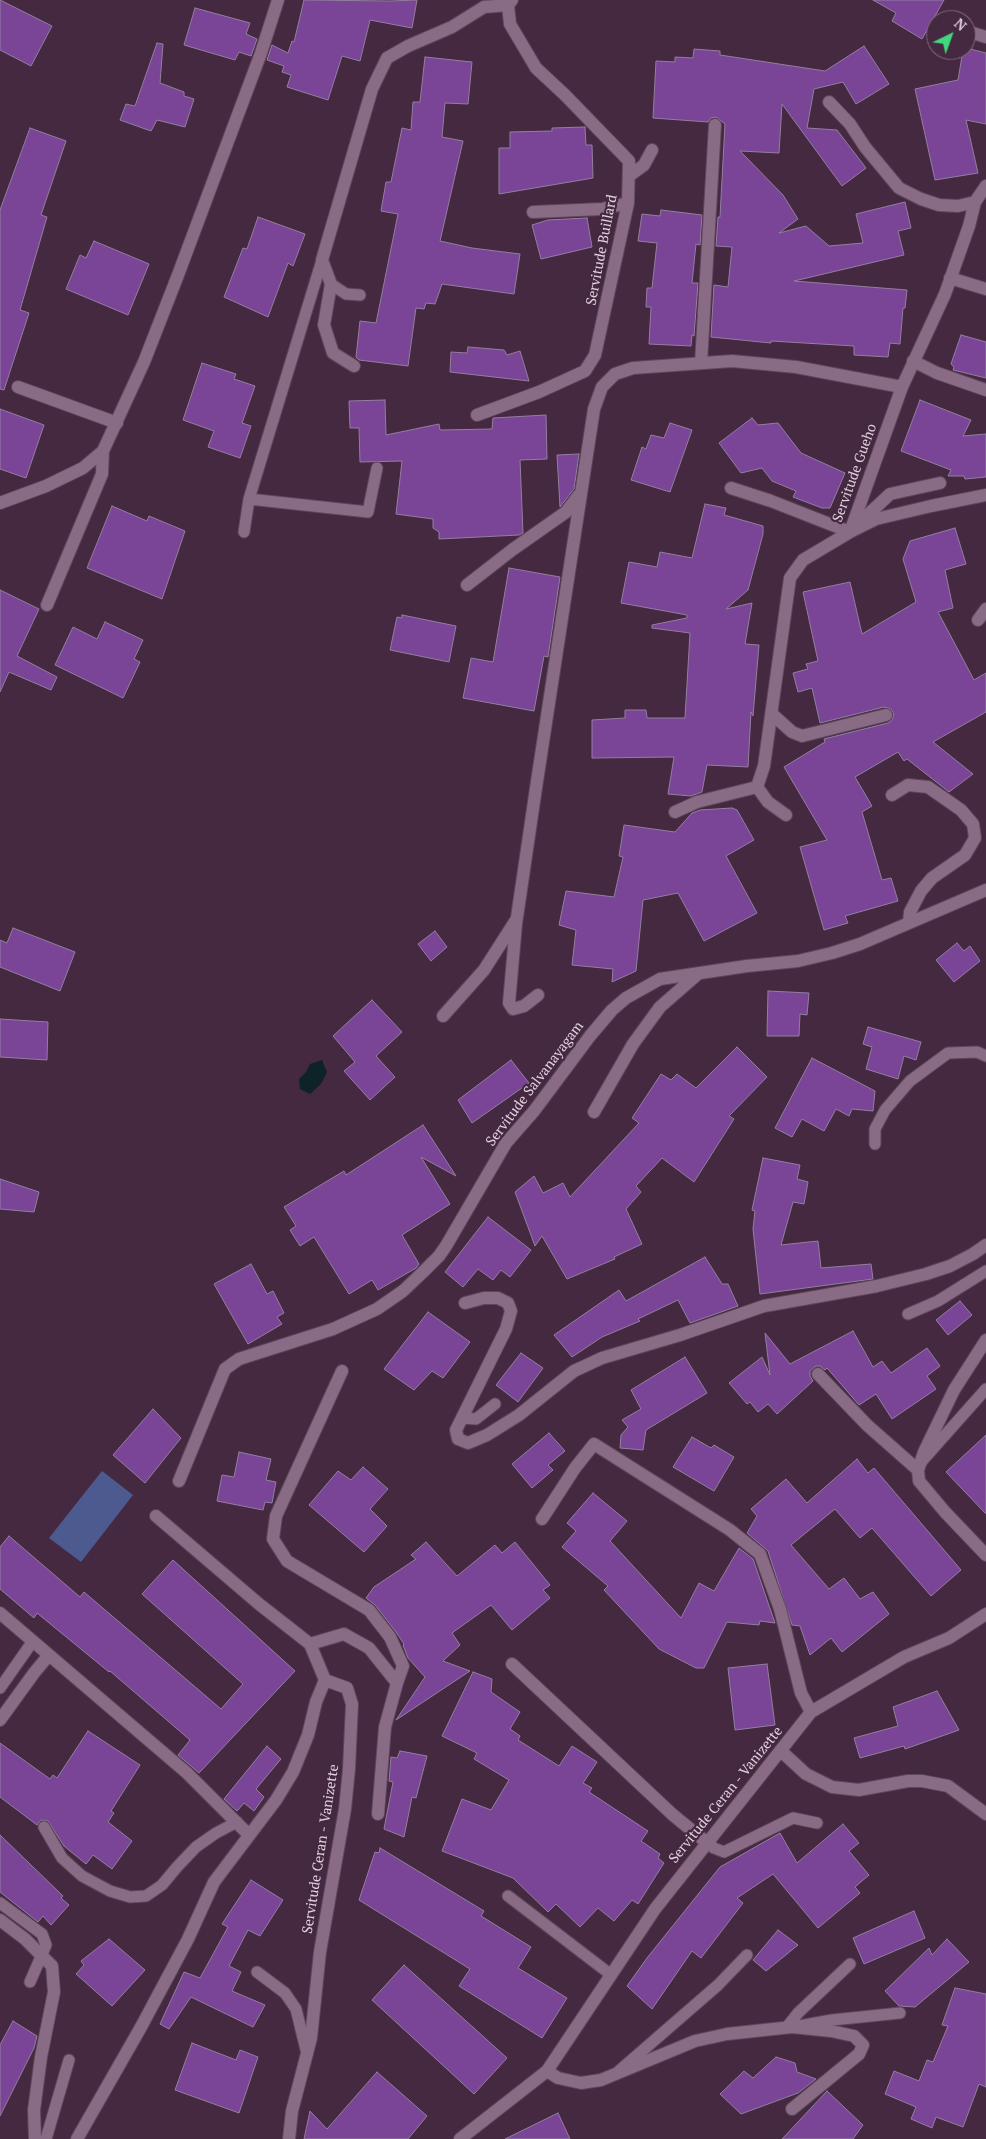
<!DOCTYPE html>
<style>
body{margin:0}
#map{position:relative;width:986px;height:2139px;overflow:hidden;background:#442940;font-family:"PT Serif",serif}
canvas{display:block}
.north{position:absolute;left:926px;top:10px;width:50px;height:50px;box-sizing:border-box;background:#442940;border:1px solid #846c80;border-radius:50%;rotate:42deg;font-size:14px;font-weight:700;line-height:20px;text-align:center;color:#e3d1df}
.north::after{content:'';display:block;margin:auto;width:18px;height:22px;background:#41d77c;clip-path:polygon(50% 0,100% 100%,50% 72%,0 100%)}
</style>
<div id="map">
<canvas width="986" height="2139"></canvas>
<div class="north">N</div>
</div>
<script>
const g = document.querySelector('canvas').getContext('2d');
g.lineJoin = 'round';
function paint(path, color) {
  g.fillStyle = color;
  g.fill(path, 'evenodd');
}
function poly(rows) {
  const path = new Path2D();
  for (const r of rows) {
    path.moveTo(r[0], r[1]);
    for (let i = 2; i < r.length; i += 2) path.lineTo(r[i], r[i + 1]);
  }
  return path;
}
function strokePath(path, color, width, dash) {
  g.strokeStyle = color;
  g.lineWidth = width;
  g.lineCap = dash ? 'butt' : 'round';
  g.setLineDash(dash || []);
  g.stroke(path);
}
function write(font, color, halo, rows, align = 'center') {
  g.font = font + ' "PT Serif",serif';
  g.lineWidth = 4.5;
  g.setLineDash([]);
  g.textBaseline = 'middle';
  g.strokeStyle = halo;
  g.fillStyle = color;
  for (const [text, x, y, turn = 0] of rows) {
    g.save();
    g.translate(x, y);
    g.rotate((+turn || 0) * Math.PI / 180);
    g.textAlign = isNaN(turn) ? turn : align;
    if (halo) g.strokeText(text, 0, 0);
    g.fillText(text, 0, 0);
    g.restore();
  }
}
paint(poly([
 [102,1471,133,1495,81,1562,49,1538]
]), '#4d5a8f');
paint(poly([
 [322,1060,327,1072,321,1084,310,1094,300,1089,299,1079,306,1072,310,1064]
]), '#0e2327');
const building = poly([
 [0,0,52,26,31,66,0,50,0,0],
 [304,0,391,1,417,0,412,28,370,20,360,61,342,56,328,100,287,87,291,75,282,72,284,66,267,60,272,45,288,53,292,41,294,42,304,0],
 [873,0,944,0,922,39,892,21,896,13,873,0],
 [195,8,250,23,246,34,257,39,251,56,239,52,235,60,184,45,195,8],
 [157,43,163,44,160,83,184,92,184,96,194,99,185,127,157,120,151,131,120,120,126,104,135,106,157,43],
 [864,46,889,84,856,104,843,82,814,89,807,128,837,130,866,168,842,186,782,104,779,153,740,151,783,195,798,219,779,233,806,226,829,246,863,243,856,214,905,202,911,228,898,231,904,255,794,281,907,290,905,308,903,308,900,344,890,343,888,357,854,355,854,346,771,341,771,343,711,337,714,285,728,287,732,247,716,246,718,217,720,217,725,124,716,117,711,118,708,122,653,118,656,61,675,62,675,57,693,58,694,49,720,51,720,55,825,71,864,46],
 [966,48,986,53,986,124,966,120,978,173,935,180,915,89,958,80,963,50,966,50,966,48],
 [425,57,472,62,468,104,445,103,442,137,463,141,440,241,472,248,520,254,514,294,442,284,435,304,426,303,424,309,416,308,408,366,359,360,356,357,360,321,376,323,398,214,381,211,386,182,391,182,402,128,411,130,413,102,420,102,425,57],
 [585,127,586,145,592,145,593,178,499,194,499,148,510,148,510,132,552,131,552,128,585,127],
 [30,128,66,141,41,215,47,217,20,310,29,313,4,390,0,389,0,210,30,128],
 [661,210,702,215,700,245,696,244,692,283,698,283,694,336,692,335,691,346,649,344,651,307,646,307,647,288,652,288,657,243,638,241,642,214,660,216,661,210],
 [258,217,305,234,293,266,288,263,268,317,224,297,243,248,247,249,258,217],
 [587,218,592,247,541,259,532,225,548,220,587,218],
 [94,241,149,264,128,315,66,289,80,255,86,258,94,241],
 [961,335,986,342,986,378,953,370,954,367,951,364,961,335],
 [468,347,504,350,507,355,520,351,529,381,450,372,451,352,467,353,468,347],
 [202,363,236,374,234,379,255,386,242,423,251,426,240,458,208,447,214,431,183,420,202,363],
 [385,400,386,435,439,424,440,430,492,429,493,418,546,415,547,459,520,460,523,533,519,535,439,539,439,532,433,528,433,519,396,514,402,461,360,462,359,428,350,428,349,401,385,400],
 [920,400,971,420,963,436,986,434,986,477,965,479,964,476,948,476,951,470,901,451,920,400],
 [0,409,44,425,26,478,0,469,0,409],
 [752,418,758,425,778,423,801,453,845,473,830,508,822,508,793,497,796,491,772,481,762,468,741,473,719,443,752,418],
 [670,423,692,430,670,492,631,480,642,447,646,449,651,435,664,438,670,423],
 [579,454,574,489,560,507,557,455,579,454],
 [705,504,726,508,724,515,763,526,763,534,748,590,726,609,752,603,745,644,759,645,753,716,751,712,748,767,707,765,702,792,691,796,668,794,674,757,592,758,592,720,625,718,625,710,646,710,647,718,685,718,690,633,652,628,652,625,687,618,687,615,621,603,629,562,657,567,660,552,692,558,705,504],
 [112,506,147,521,149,516,185,531,162,599,87,568,112,506],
 [955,528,966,564,945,570,953,608,938,612,974,680,986,673,986,712,933,742,973,774,949,792,907,759,904,761,898,752,855,777,872,806,862,812,882,880,891,878,898,901,845,916,848,923,824,930,800,847,827,840,784,767,825,742,824,739,888,723,892,720,894,714,891,709,884,707,820,723,812,688,798,692,793,673,808,669,806,664,818,661,803,592,850,582,862,634,916,602,903,559,910,541,955,528],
 [509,568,560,577,548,657,544,656,534,711,463,698,471,658,493,662,509,568],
 [0,590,39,609,17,656,57,677,51,690,9,672,0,692,0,590],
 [402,615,456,626,449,662,390,650,397,617,402,618,402,615],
 [105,622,143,640,134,659,140,662,123,698,55,665,73,627,97,639,105,622],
 [732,808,737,810,754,840,726,856,757,913,704,941,678,893,643,900,636,971,612,982,613,969,572,965,576,930,559,925,566,891,614,897,623,857,619,856,624,825,675,832,692,813,700,810,732,808],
 [13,928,75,952,60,991,0,967,0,940,7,943,13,928],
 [435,931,447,947,431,961,418,944,435,931],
 [957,943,964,951,970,946,980,961,954,982,936,960,957,943],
 [768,991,809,993,807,1015,800,1014,799,1036,767,1036,768,991],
 [372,1000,402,1032,376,1056,395,1077,370,1100,344,1071,355,1062,333,1036,372,1000],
 [0,1019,48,1022,47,1060,0,1057,0,1019],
 [868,1027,921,1042,916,1060,904,1056,898,1079,866,1069,872,1047,863,1044,868,1027],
 [737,1047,767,1077,729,1116,734,1119,694,1182,662,1158,636,1186,641,1192,626,1209,642,1244,614,1257,615,1259,567,1279,542,1236,535,1246,515,1192,534,1176,543,1193,563,1183,570,1197,639,1123,632,1118,661,1074,671,1080,677,1074,696,1088,737,1047],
 [812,1058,875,1091,873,1111,852,1109,849,1116,836,1109,824,1131,802,1119,792,1137,775,1128,812,1058],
 [511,1060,529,1083,472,1123,458,1100,511,1060],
 [423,1125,456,1176,421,1157,450,1204,402,1235,419,1264,416,1268,378,1290,372,1280,349,1294,314,1237,300,1246,290,1230,296,1226,284,1207,344,1171,346,1175,423,1125],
 [763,1158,800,1165,797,1179,808,1182,804,1204,793,1202,781,1245,818,1241,821,1268,871,1264,873,1279,760,1294,753,1229,755,1211,752,1210,763,1158],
 [0,1179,39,1192,34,1212,0,1209,0,1179],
 [488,1217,531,1250,510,1277,501,1270,493,1280,478,1269,463,1287,445,1272,488,1217],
 [705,1257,722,1284,728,1284,738,1306,690,1323,678,1300,638,1319,640,1321,602,1337,572,1357,554,1335,619,1290,626,1301,705,1257],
 [251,1264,267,1294,273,1291,284,1313,277,1317,282,1324,248,1344,214,1284,251,1264],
 [960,1301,972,1315,948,1335,936,1320,960,1301],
 [428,1312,470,1342,443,1378,432,1371,414,1390,384,1369,428,1312],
 [853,1331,873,1367,882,1361,891,1373,927,1348,940,1366,927,1376,936,1389,892,1419,876,1394,859,1405,827,1368,825,1370,820,1366,816,1366,810,1371,810,1376,813,1381,777,1414,768,1404,758,1412,750,1402,747,1404,729,1383,762,1357,770,1375,765,1333,790,1364,853,1331],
 [521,1353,543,1368,518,1402,496,1385,521,1353],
 [685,1357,707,1393,646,1430,643,1450,620,1448,621,1435,628,1427,622,1420,641,1409,631,1390,685,1357],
 [153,1409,181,1438,145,1483,113,1455,153,1409],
 [549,1433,565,1451,548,1465,553,1470,532,1488,512,1464,549,1433],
 [986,1435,986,1514,946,1472,986,1435],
 [692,1437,711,1448,714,1445,734,1457,714,1491,673,1467,692,1437],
 [239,1452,271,1459,266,1480,276,1482,272,1503,265,1502,263,1510,217,1501,222,1475,234,1477,239,1452],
 [857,1459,868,1473,874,1468,961,1570,931,1596,872,1528,860,1538,835,1509,791,1545,829,1589,844,1578,860,1599,873,1592,889,1614,842,1652,831,1638,810,1655,800,1626,792,1625,768,1551,747,1533,757,1516,751,1509,786,1479,807,1503,857,1459],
 [363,1467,388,1489,370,1509,387,1526,364,1552,309,1505,338,1471,351,1480,363,1467],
 [593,1493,627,1521,610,1541,681,1618,699,1583,714,1591,739,1548,753,1559,775,1623,760,1621,759,1625,727,1622,704,1668,696,1668,659,1649,604,1590,608,1586,562,1547,576,1531,567,1523,593,1493],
 [9,1536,80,1597,84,1592,221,1709,243,1684,142,1594,173,1560,295,1671,199,1773,178,1755,190,1740,110,1671,109,1672,37,1613,34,1618,0,1589,0,1547,9,1536],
 [426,1542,457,1576,495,1545,502,1553,515,1542,550,1585,543,1590,550,1598,512,1630,491,1605,452,1633,460,1645,443,1661,470,1671,396,1720,425,1677,408,1658,403,1645,404,1644,396,1632,375,1605,366,1598,374,1587,416,1559,411,1555,426,1542],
 [767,1664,775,1725,735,1730,728,1668,767,1664],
 [473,1672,492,1679,491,1692,520,1712,510,1729,520,1736,518,1740,559,1766,572,1746,597,1762,583,1783,592,1788,589,1792,648,1831,641,1841,660,1854,658,1858,664,1863,638,1904,632,1900,614,1921,598,1908,580,1927,556,1904,548,1912,513,1878,442,1851,462,1799,491,1810,509,1780,474,1759,477,1753,442,1736,473,1672],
 [937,1691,959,1730,905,1749,904,1746,860,1758,854,1738,898,1726,893,1707,937,1691],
 [88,1731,140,1765,111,1811,114,1813,108,1822,132,1841,112,1869,93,1855,86,1864,64,1846,48,1821,41,1820,37,1825,0,1797,0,1743,50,1779,53,1775,57,1778,88,1731],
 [267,1746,281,1759,256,1789,264,1797,254,1811,244,1803,237,1811,224,1799,267,1746],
 [400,1751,427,1756,416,1798,412,1797,404,1837,384,1829,393,1782,389,1781,391,1757,397,1758,400,1751],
 [843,1824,859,1843,849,1851,869,1875,855,1887,860,1893,818,1928,773,1874,737,1898,743,1903,701,1958,692,1951,652,2009,627,1986,647,1958,720,1867,780,1833,797,1863,843,1824],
 [0,1835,63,1896,61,1898,69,1905,51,1925,43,1916,38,1922,0,1892,0,1835],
 [380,1848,484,1911,481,1916,531,1947,518,1968,567,1998,542,2038,459,1986,470,1969,359,1900,375,1852,379,1853,380,1848],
 [251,1880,283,1900,260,1936,248,1930,229,1966,241,1972,232,1991,265,2005,253,2027,191,1997,169,2029,160,2024,184,1972,200,1978,228,1927,222,1924,251,1880],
 [914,1911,925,1938,864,1964,853,1938,914,1911],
 [778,1930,798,1945,766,1971,753,1960,778,1930],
 [109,1939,145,1970,112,2006,76,1974,84,1965,81,1961,109,1939],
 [947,1939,969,1962,915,2007,899,2006,885,1991,929,1948,932,1955,947,1939],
 [404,1965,507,2058,474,2094,372,2000,404,1965],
 [955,1988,986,1994,986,2087,979,2084,963,2127,936,2117,932,2128,911,2119,916,2107,885,2094,894,2071,919,2081,927,2060,933,2062,948,2026,942,2025,955,1988],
 [13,2021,37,2036,34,2048,0,2116,0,2045,13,2021],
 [192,2043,236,2060,240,2050,258,2057,239,2113,175,2090,192,2043],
 [776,2057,795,2063,797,2072,816,2079,798,2093,741,2114,720,2094,744,2071,753,2078,776,2057],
 [377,2072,427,2116,408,2139,304,2139,310,2111,327,2129,377,2072],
 [827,2091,863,2125,853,2139,782,2139,827,2091],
 [558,2113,570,2139,505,2139,558,2113]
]);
paint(building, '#7a4497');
strokePath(building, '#937fa0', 1);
const lane = poly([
 [331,284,346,294,360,295],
 [249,499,368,512,377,468],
 [244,532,249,499,322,260],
 [875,1144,875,1129,885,1110,910,1081,948,1053,977,1052,986,1056],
 [908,1314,938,1301,986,1271],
 [462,1418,476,1419,495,1404],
 [922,1461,986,1389],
 [0,1688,33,1641],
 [44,1827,62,1858,82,1876,110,1891,130,1897,146,1896,162,1885,177,1867,196,1847,216,1833,237,1822],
 [706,1842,714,1848,724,1852,793,1818,817,1823],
 [508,1896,610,1974],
 [0,1903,42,1934,46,1945,30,1982],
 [257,1972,285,1993,296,2009,307,2054],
 [799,2026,832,2020,900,2013],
 [787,2027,798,2013,850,1964],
 [619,2071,718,1985,747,1955],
 [46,2139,69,2060]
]);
const street = poly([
 [966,31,986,37],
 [829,102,850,124,865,147,899,188,921,199,939,205,958,206,975,202],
 [629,176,644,165,652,150],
 [533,212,602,209,628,203],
 [950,278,986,289],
 [913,361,937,373,986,390],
 [701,363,715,125],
 [354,366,333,353,324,325,331,284,322,260,372,89,387,58,408,46,452,27,484,7,508,5],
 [18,387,117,423],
 [477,415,539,392,585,371,595,355,628,203,629,161,565,95,536,68,510,24,508,5,512,0],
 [731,488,771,501,850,532],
 [0,503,46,486,83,468,103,451,144,362,178,275,261,53,278,0],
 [859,523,890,494,940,483],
 [850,532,876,519,931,506,986,495],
 [467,585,512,550,566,512,579,495],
 [47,605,102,474,103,451],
 [978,620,986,609],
 [772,714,792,732,802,736,886,715],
 [757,787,764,766,790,578,803,560,850,532,902,387,945,294,969,226,975,202,986,186],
 [757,787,768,802,786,815],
 [892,795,908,785,928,787,961,810,973,824,975,838,965,855,932,878,921,891,910,912,909,923],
 [675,812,697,802,757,787],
 [538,995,524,1006,513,1009,509,1003,516,924,536,788,594,409,602,387,615,374,633,368,732,361,796,367,902,387],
 [443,1016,484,970,516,920],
 [594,1112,633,1044,660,1007,699,973],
 [465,1303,484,1298,498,1298,508,1303,511,1311,506,1329,456,1430,458,1439,468,1443,487,1435,519,1415,574,1371,602,1358,680,1335,764,1306,877,1286,926,1274,950,1266,973,1254,986,1245],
 [986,1340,954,1390,924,1452,918,1470,919,1481,945,1512,986,1555],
 [342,1371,276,1516,273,1539,287,1561,369,1610,390,1637,403,1666,397,1683],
 [818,1374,867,1425,918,1470],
 [179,1481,225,1369,239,1359,333,1329,377,1309,403,1291,423,1272,439,1256,446,1246,506,1143,534,1111,590,1036,612,1010,626,998,660,979,747,966,798,961,832,953,860,944,986,890],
 [156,1516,259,1604,310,1644,325,1680],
 [542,1519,575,1468,594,1444,730,1530,760,1554,780,1609,801,1693,811,1712],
 [0,1613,187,1773,249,1835],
 [310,1644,344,1634,369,1648,397,1683,385,1727,378,1814],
 [512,1664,673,1815,706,1842],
 [0,1720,34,1673,49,1655],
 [781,1751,806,1774,832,1787,859,1790,908,1781,922,1781,948,1786,986,1814],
 [0,1920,25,1939,52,1966,54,1992,41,2057,34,2110,35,2139],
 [547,2071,558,2078,581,2083,601,2080,695,2041,727,2034,792,2027,831,2031,854,2036,863,2045,859,2054,792,2109],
 [77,2139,141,2027,188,1939,214,1882,276,1800,293,1772,308,1735,316,1702,325,1680,347,1688,352,1704,349,1769,345,1809,320,1952,311,2038,292,2111,289,2139],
 [460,2139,547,2071,655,1909,811,1712,904,1657,949,1638,986,1614]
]);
strokePath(lane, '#5d465a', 13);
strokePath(street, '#5d465a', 14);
strokePath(lane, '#8a6b85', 11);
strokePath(street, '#8a6b85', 12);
write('14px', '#e3d1df', '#442940', [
 ["Servitude Buillard",602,250,-79],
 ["Servitude Gueho",855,473,-70],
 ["Servitude Salvanayagam",535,1084,-53],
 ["Servitude Ceran - Vanizette",726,1795,-51],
 ["Servitude Ceran - Vanizette",321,1849,-81]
]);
</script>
